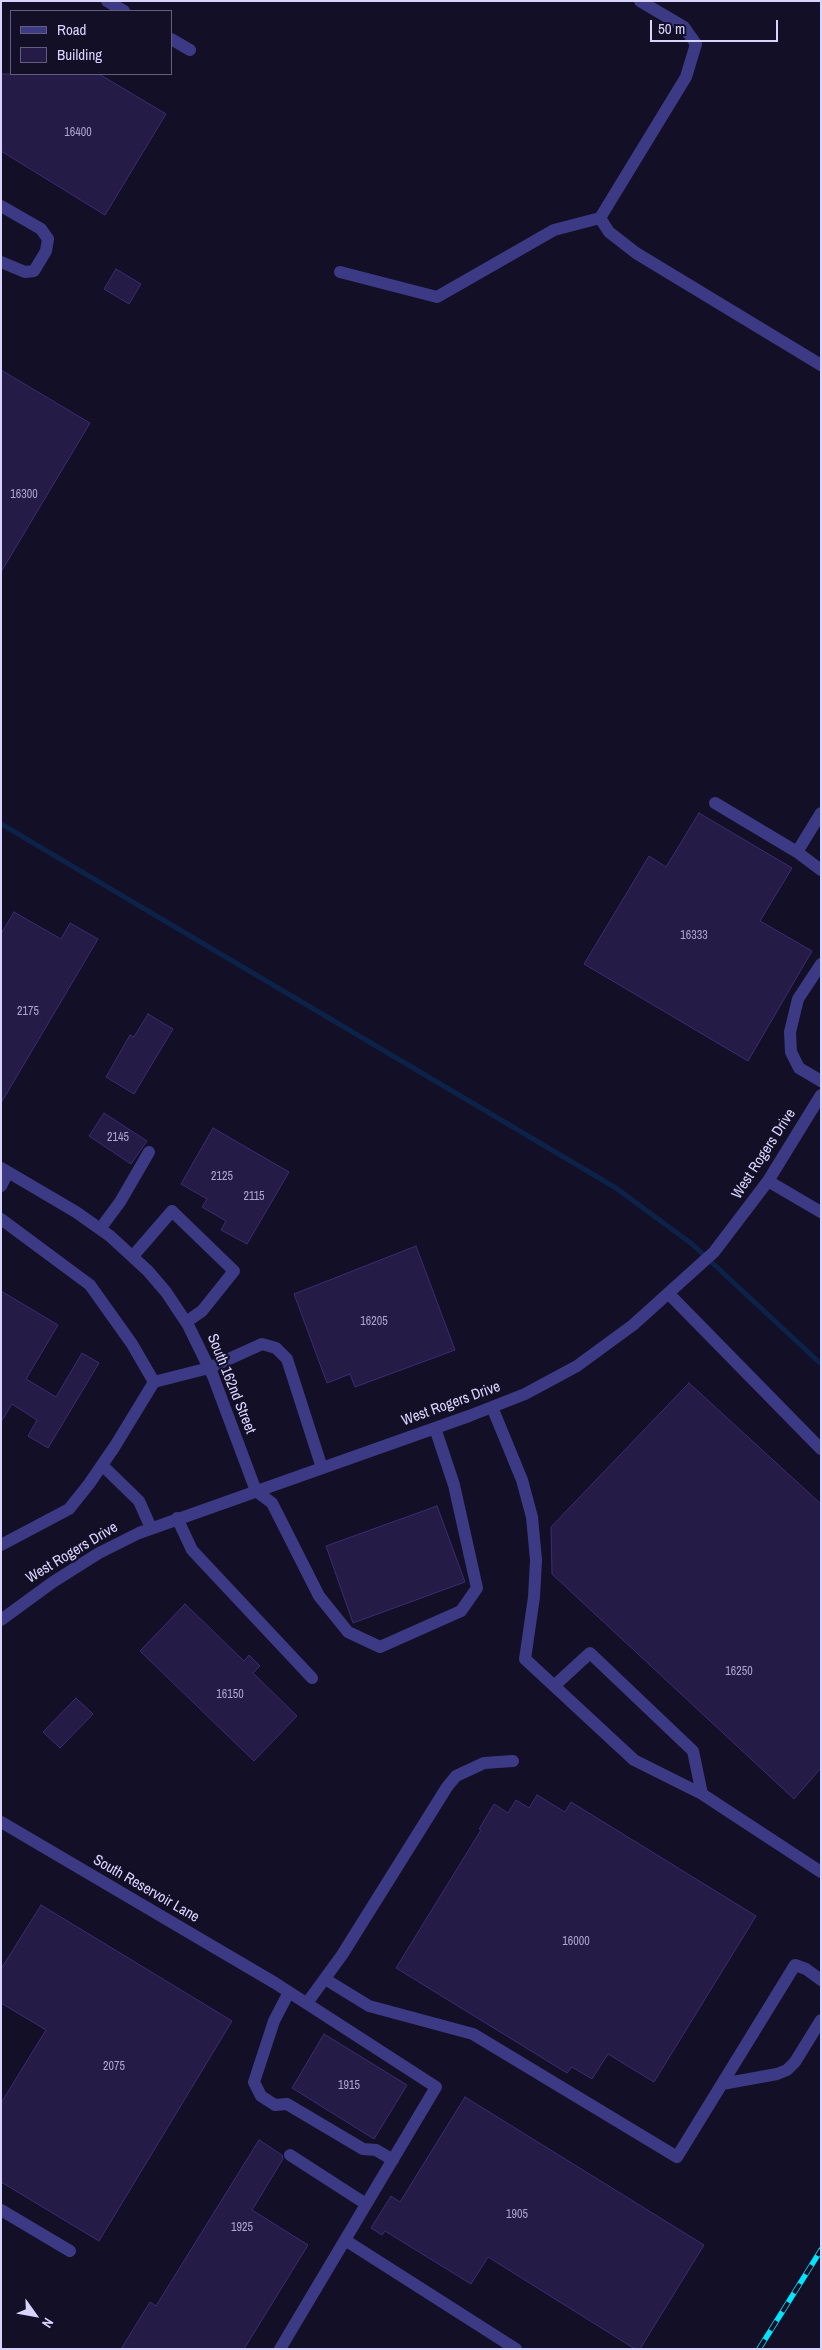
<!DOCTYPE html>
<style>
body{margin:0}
#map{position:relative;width:822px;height:2350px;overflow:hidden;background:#130f26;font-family:"Archivo Narrow",sans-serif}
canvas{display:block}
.frame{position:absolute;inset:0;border:2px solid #d9d4ff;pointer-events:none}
.legend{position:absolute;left:10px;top:10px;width:162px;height:65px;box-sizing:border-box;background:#130f26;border:1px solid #625e7d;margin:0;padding:6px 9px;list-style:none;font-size:15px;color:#d9d4ff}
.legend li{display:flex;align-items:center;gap:10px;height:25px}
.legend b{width:25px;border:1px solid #625e7d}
.north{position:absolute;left:10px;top:2290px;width:50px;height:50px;-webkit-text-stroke:4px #130f26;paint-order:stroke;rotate:122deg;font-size:14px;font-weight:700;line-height:20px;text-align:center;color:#d9d4ff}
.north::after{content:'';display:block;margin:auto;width:18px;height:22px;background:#d9d4ff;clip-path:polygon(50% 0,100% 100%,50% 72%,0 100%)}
.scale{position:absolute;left:650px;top:20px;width:128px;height:22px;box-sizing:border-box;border:2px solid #d9d4ff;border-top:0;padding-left:6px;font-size:15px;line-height:18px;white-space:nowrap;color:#d9d4ff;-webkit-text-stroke:4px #130f26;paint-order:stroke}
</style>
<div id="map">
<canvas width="822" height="2350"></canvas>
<div class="frame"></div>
<ul class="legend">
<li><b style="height:6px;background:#3d3a85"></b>Road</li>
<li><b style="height:14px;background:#241b47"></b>Building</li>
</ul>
<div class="north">N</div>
<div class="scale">50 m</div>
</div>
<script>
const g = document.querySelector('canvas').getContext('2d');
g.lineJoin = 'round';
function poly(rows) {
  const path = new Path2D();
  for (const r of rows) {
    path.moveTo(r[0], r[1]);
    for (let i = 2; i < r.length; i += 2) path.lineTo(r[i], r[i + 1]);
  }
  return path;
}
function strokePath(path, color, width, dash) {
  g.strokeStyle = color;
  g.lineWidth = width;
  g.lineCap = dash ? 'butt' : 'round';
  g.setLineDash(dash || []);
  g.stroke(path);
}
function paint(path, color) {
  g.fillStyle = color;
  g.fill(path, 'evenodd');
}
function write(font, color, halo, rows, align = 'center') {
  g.font = font + ' "Archivo Narrow",sans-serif';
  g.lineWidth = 4.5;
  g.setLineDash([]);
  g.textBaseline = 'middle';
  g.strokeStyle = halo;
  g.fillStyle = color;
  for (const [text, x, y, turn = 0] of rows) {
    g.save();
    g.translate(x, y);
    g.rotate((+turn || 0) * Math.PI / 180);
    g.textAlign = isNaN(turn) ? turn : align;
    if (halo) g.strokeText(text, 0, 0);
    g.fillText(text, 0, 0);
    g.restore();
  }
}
strokePath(poly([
 [1,824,616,1188,692,1244,821,1364]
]), '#0c2248', 5);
const building = poly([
 [1,74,99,74,166,114,105,215,1,151,1,74],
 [116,269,141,284,129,304,104,289,116,269],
 [1,370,90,423,1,572,1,370],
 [699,813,792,868,760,921,812,951,748,1061,584,964,649,856,666,867,699,813],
 [14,912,61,939,70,923,98,939,1,1103,1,934,14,912],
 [148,1014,173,1029,134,1094,106,1077,130,1035,134,1037,148,1014],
 [104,1113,147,1141,131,1164,89,1136,104,1113],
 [213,1128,289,1172,247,1244,221,1230,226,1221,202,1207,207,1199,181,1184,213,1128],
 [416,1246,455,1350,355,1387,350,1374,327,1383,294,1294,416,1246],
 [1,1291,58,1325,26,1379,56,1397,82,1353,99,1363,48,1448,28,1436,37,1420,12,1404,1,1422,1,1291],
 [689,1383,821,1504,821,1768,794,1799,552,1574,551,1527,689,1383],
 [437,1506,465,1582,353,1623,326,1546,437,1506],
 [185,1604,244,1661,249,1655,260,1666,253,1673,297,1716,254,1761,140,1651,185,1604],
 [76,1698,93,1714,60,1748,43,1732,76,1698],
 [537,1795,565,1812,571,1802,756,1916,654,2082,608,2054,592,2079,572,2067,567,2073,396,1968,481,1830,479,1829,494,1804,508,1813,516,1800,529,1808,537,1795],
 [41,1905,232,2021,99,2241,1,2182,1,2103,46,2030,1,2003,1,1969,41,1905],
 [324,2034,407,2085,374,2139,292,2088,324,2034],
 [465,2097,704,2245,640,2349,635,2349,488,2257,471,2284,385,2231,382,2235,371,2228,391,2196,400,2202,465,2097],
 [259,2140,282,2155,283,2159,252,2210,308,2245,244,2349,121,2349,150,2302,156,2306,259,2140]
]);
paint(building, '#241b47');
strokePath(building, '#3b2d73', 1);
strokePath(poly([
 [107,1,124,11],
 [640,1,684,27,696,44,686,77,600,218,609,232,636,253,821,365],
 [171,39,190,50],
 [1,206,41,229,48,239,46,251,34,271,25,272,1,262],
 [340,272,437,297,554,230,600,218],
 [715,803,797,852,821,870],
 [797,852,821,813],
 [821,964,798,999,790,1032,791,1052,799,1068,821,1081],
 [1,1168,76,1212,110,1236,148,1271,166,1292,188,1325,213,1376,256,1491,272,1503,319,1596,348,1632,380,1647,461,1611,477,1588,454,1485,435,1428],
 [768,1181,821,1212],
 [1,1186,8,1172],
 [1,1219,90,1285,132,1344,154,1382,115,1446,89,1484,69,1509,1,1545],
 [100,1229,120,1202,149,1152],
 [133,1256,172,1211,234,1271,202,1311,186,1322],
 [669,1294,821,1449],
 [154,1382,209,1368,262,1344,276,1348,287,1359,322,1468],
 [492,1407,522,1480,532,1517,536,1560,534,1597,525,1659,634,1760,702,1794,821,1872],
 [102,1465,139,1501,151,1528],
 [177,1518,192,1550,312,1678],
 [1,1620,53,1582,99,1553,139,1533,469,1416,525,1394,577,1366,633,1325,714,1252,768,1181,821,1095],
 [554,1686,590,1653,693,1751,702,1794],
 [1,1822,275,1983,436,2087,280,2349],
 [325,1979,369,2006,473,2034,677,2157,795,1965,806,1969,821,1980],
 [289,1992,274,2021,254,2082,261,2096,275,2105,287,2104,363,2149,376,2150,393,2160],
 [307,2003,342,1955,447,1787,456,1776,484,1763,513,1761],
 [722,2084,777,2074,787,2070,795,2062,821,2020],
 [290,2155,366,2204],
 [1,2210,70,2251],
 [345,2240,516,2349]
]), '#3d3a85', 12);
const rail = poly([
 [759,2349,821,2250]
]);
strokePath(rail, '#00e5ff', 5.5);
strokePath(rail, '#130f26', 4, [11]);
write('12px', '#aca6d1', null, [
 ["16400",78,133],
 ["16300",24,495],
 ["16333",694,936],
 ["2175",28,1012],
 ["2145",118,1138],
 ["2125",222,1177],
 ["2115",254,1197],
 ["16205",374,1322],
 ["16250",739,1672],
 ["16150",230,1695],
 ["16000",576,1942],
 ["2075",114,2067],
 ["1915",349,2086],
 ["1905",517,2215],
 ["1925",242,2228]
]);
write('15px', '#d9d4ff', '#130f26', [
 ["West Rogers Drive",764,1154,-57],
 ["South 162nd Street",231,1384,68],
 ["West Rogers Drive",451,1404,-20],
 ["West Rogers Drive",72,1553,-31],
 ["South Reservoir Lane",146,1889,30]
]);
</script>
